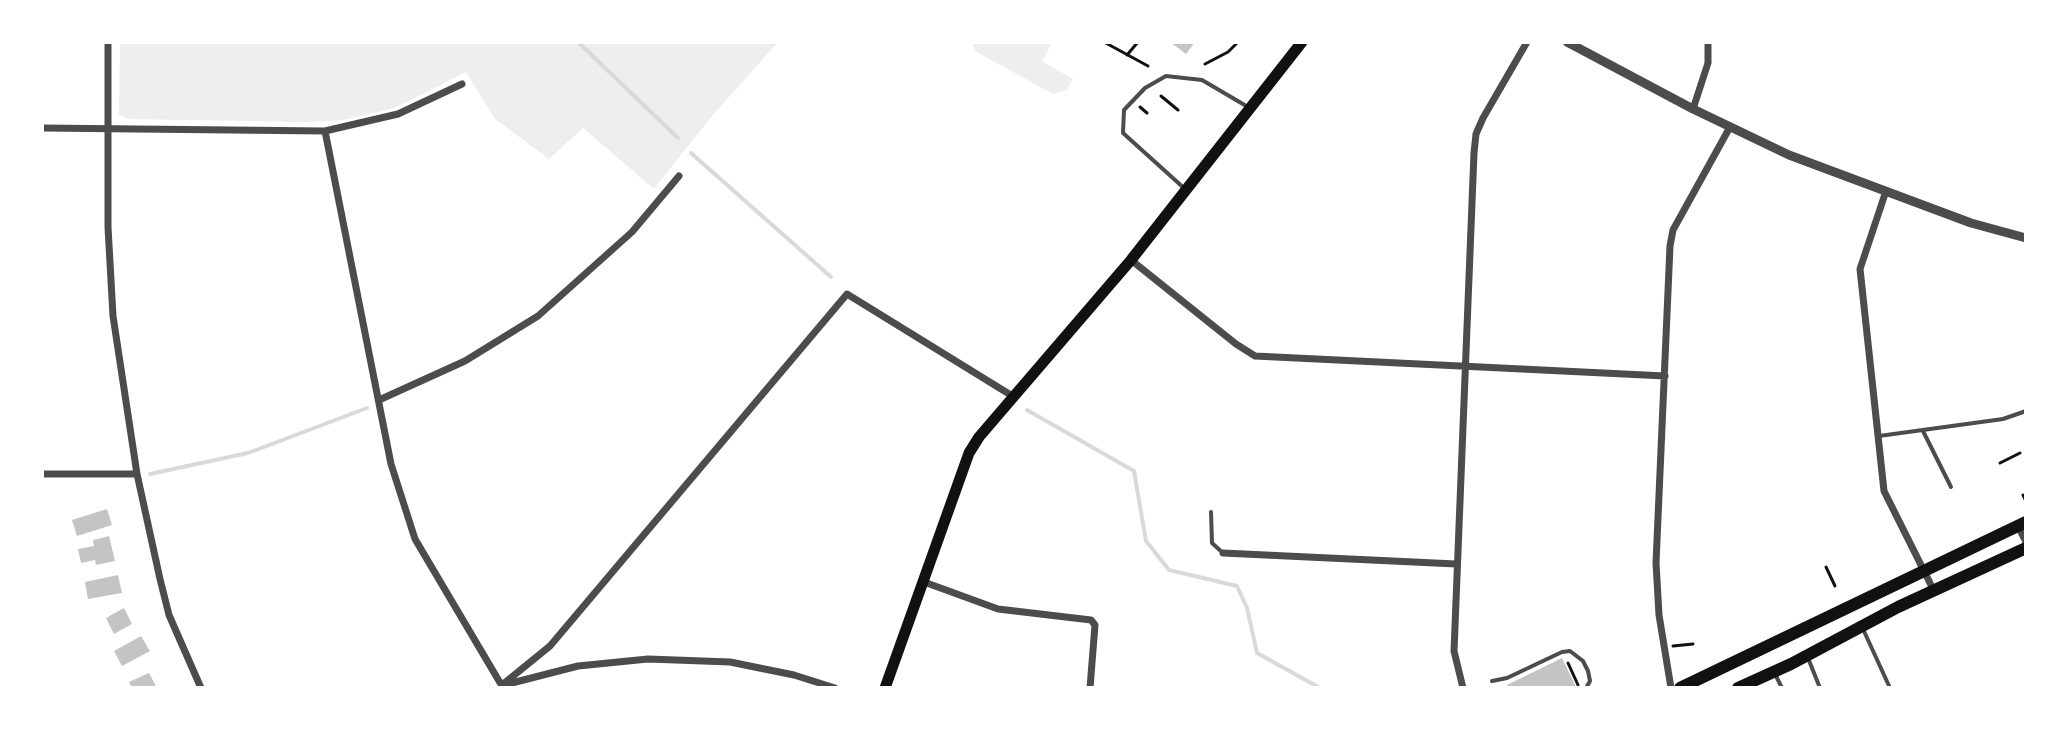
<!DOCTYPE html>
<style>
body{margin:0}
#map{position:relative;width:2068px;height:730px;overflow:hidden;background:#fff;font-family:Roboto,sans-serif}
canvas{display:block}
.frame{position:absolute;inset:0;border:44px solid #fff;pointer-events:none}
</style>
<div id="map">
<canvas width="2068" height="730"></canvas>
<div class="frame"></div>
</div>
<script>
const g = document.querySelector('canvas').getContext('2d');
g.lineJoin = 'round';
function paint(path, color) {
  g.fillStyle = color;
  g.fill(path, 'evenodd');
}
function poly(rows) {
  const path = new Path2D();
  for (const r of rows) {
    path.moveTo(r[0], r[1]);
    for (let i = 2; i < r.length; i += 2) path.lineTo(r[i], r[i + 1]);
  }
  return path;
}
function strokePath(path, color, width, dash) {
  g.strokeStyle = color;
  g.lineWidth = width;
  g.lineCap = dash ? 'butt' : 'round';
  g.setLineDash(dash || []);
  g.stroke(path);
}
paint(poly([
 [120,42,778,42,712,116,654,189,583,128,549,159,495,119,466,72,395,108,343,120,305,122,128,119,119,114],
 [972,42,1052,42,1042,61,1073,79,1067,90,1053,94,975,51]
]), '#eee');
strokePath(poly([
 [578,42,678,138],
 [691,153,831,277],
 [1027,410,1134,471,1146,541,1169,570,1237,586,1247,608,1257,653,1320,688],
 [150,474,248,453,367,408]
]), '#d9d9d9', 4);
paint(poly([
 [1170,42,1195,42,1186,54],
 [107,509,112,525,77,536,72,520],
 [109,536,115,561,96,565,95,560,81,563,78,549,94,546,93,540],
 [118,575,122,593,88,599,85,582],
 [124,608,132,624,114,634,106,618],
 [141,636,150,651,122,666,114,651],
 [1562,658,1576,687,1508,688,1507,685],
 [149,673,157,688,132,688,129,682]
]), '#c4c4c4');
strokePath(poly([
 [1104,42,1148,66],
 [1127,55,1138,42],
 [1205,64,1228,52,1238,42],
 [1161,96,1178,110],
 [1140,107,1147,113],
 [2000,463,2020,453],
 [2023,495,2026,501],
 [1826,567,1835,586],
 [1673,646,1693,644],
 [1568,663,1578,685]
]), '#111', 3);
strokePath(poly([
 [1185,189,1123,133,1124,110,1145,88,1166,76,1202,80,1248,107],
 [1923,431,1951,487],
 [1879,436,2003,419,2026,411],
 [1211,512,1212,543,1223,553],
 [1863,629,1890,688],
 [1808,658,1820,688],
 [1776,676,1782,688],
 [1492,681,1507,678,1562,652,1570,651,1583,661,1588,671,1590,681,1586,688]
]), '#4c4c4c', 4);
strokePath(poly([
 [108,42,108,227,113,316,137,474,160,579,169,615,201,688],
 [1693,109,1708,63,1708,42],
 [42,128,325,131,398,114,462,84],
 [325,131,391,464,415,539,502,686],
 [1885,194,1860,269,1884,491,1934,591],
 [1131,260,1236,344,1255,356,1665,376],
 [379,400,465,361,538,316,632,232,679,176],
 [42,474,137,474],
 [2018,526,2026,542],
 [1223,553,1456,564],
 [924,582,998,609,1091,620,1095,625,1090,688],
 [502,685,550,646,847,294,1014,397],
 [504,685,578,666,648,659,730,662,794,675,835,688],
 [1463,688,1454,651,1474,153,1476,134,1483,118,1527,42],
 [1671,688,1659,615,1656,563,1670,246,1673,230,1730,127]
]), '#4c4c4c', 7);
strokePath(poly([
 [1567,42,1693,109,1789,155,1971,223,2026,238]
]), '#4c4c4c', 9);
strokePath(poly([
 [885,688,969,453,979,437,1131,260,1302,42]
]), '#111', 11);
strokePath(poly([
 [1680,688,2026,522],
 [1738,688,1791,664,1898,607,2026,548]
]), '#111', 12);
</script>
